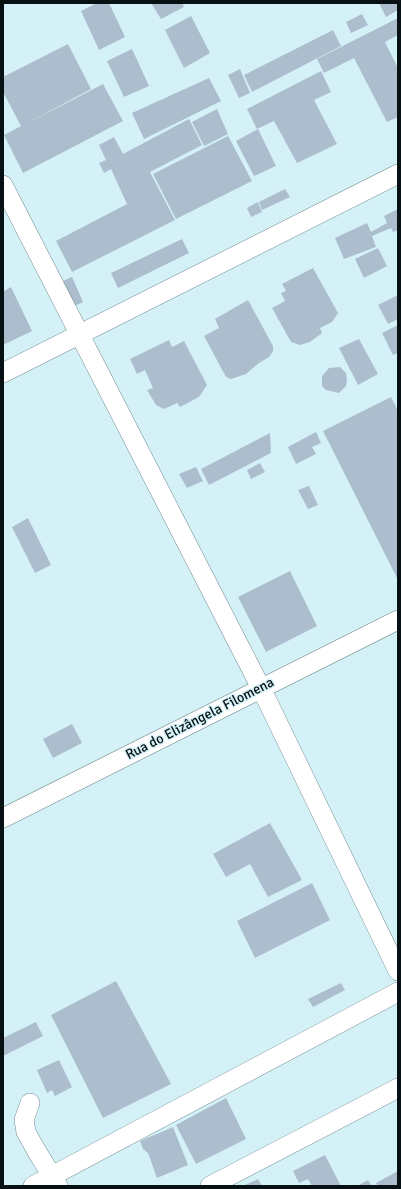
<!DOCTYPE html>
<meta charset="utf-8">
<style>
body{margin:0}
#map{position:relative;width:401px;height:1189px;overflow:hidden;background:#d5f1f8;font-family:Signika,sans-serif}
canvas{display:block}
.frame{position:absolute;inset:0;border:4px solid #071113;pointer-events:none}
</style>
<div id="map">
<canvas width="401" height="1189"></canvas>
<div class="frame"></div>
</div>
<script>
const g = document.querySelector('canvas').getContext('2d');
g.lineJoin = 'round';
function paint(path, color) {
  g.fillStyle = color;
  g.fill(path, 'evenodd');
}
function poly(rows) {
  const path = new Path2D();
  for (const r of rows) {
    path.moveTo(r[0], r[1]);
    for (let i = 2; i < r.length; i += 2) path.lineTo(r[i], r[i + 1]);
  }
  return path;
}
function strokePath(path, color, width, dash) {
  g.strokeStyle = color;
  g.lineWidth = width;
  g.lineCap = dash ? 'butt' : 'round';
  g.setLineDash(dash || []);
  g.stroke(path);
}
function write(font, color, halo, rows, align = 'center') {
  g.font = font + ' Signika,sans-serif';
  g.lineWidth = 3;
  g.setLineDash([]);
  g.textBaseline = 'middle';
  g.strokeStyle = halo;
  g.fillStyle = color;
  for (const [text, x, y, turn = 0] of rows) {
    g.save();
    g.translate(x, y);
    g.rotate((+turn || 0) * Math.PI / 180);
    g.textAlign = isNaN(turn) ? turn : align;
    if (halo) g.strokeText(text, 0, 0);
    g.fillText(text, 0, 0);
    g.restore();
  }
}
paint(poly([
 [97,3,109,3,125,37,99,50,81,11],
 [151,3,182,3,184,7,161,19],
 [379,3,398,3,398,10,386,17],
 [362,14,368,25,351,33,346,22],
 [191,16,210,53,184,68,165,30],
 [398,18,398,35,385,42,398,68,398,117,387,122,354,58,324,73,317,59],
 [333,30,341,46,252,92,244,75],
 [68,44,91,89,22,126,103,84,123,121,23,173,4,135,21,126,3,92,3,77],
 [132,49,149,86,124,97,107,61],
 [240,69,250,93,239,98,228,75],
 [321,71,331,92,314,100,337,144,297,163,274,121,257,129,247,109],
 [209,78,221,101,144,139,132,113],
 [217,109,228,134,204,146,192,122],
 [189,119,202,145,150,172,175,220,72,272,56,241,127,204,111,169,104,173,99,163,106,160,99,145,114,137,123,154],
 [258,129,276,166,254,176,236,141],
 [228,136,252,181,176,219,153,174],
 [285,189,290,197,262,210,259,202],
 [258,202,262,212,251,217,247,208],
 [398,209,398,230,393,232,391,228,372,236,376,247,344,259,335,238,367,223,371,232,387,223,384,216],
 [182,239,189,253,118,288,111,273],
 [378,248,387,266,364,278,355,259],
 [313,268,338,313,332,322,320,328,322,333,310,342,300,345,291,342,272,308,285,301,281,293,286,291,282,284],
 [72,277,83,302,73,307,61,282],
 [11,287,32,331,3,345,3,292],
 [398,295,398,319,388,324,378,305],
 [248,300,273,346,273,351,269,357,259,363,246,374,231,379,226,377,204,336,219,328,215,319],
 [398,325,398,353,393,355,382,333],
 [359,339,378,374,358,385,339,348],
 [169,340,172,347,184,341,207,385,199,397,180,407,177,403,164,409,156,405,147,390,153,388,145,370,137,374,130,359],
 [340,367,346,373,347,379,346,386,339,393,326,390,322,386,322,376,329,368],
 [391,397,398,411,398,580,323,431],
 [316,432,321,443,312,447,316,454,296,464,288,447],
 [270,433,271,453,209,485,201,469],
 [260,463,265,472,251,479,247,470],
 [196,467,203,481,187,488,179,474],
 [309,486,318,505,308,509,298,490],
 [28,518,51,565,35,573,12,527],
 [290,571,317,626,266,652,238,597],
 [72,724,82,743,53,758,43,739],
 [270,823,302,880,268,897,250,864,226,877,213,854],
 [312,883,330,920,255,958,237,921],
 [116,981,171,1084,103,1118,51,1015],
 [341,983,345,990,313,1007,308,999],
 [36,1022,43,1036,3,1056,3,1038],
 [59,1060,72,1087,55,1096,52,1090,47,1093,37,1070],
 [226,1098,246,1139,196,1164,176,1125],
 [173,1127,188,1165,157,1178,148,1153,143,1149,140,1141],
 [325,1155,341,1186,312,1186,308,1179,299,1183,293,1171],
 [398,1171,398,1185,378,1186,376,1183],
 [258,1179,262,1186,243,1186],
 [368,1180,372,1186,357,1186]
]), '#acbece');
const minor = poly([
 [3,185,261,688,398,971],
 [3,373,398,174],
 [3,818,398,620],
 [30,1103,24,1120,26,1132,36,1150,58,1186],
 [33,1186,398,992],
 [210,1186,398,1088]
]);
strokePath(minor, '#718b91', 20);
strokePath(minor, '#fff', 19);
write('14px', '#071113', '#d5f1f8', [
 ["Rua do Elizângela Filomena",200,719,-27]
]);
</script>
